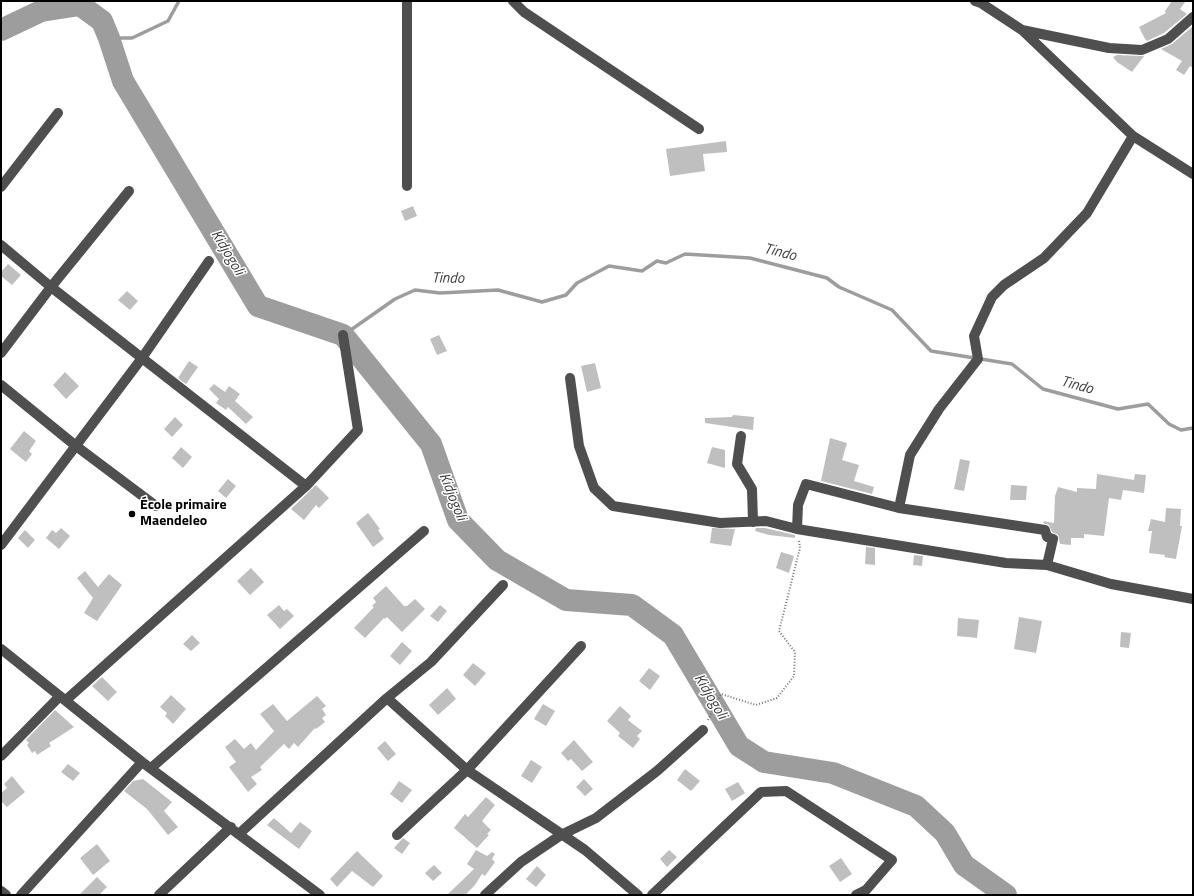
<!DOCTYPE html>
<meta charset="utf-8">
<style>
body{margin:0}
#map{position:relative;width:1194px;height:896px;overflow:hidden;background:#fff;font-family:"Titillium Web",sans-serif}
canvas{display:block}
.frame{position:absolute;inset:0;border:2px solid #000;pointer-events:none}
</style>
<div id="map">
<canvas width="1194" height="896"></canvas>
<div class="frame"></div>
</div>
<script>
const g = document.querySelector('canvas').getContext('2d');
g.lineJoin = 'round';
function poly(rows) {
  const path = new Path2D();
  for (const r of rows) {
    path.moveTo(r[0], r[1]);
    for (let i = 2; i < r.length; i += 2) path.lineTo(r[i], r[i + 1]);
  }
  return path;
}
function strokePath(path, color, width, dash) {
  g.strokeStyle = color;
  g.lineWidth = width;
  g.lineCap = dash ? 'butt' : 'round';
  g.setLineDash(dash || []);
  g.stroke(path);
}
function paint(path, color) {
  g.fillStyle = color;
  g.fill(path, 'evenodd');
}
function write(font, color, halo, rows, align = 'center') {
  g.font = font + ' "Titillium Web",sans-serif';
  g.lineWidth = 3;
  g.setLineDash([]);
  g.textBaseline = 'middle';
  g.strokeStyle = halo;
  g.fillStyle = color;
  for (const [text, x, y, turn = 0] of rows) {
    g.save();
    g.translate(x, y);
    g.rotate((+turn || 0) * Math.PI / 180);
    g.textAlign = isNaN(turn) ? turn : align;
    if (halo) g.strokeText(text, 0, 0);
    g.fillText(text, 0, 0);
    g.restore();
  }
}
strokePath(poly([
 [109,38,132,38,168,21,179,1],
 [345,334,395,299,415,290,440,293,498,290,542,302,566,295,577,283,609,266,642,271,657,261,666,263,685,254,750,258,827,278,839,287,892,310,931,351,1012,364,1043,389,1118,409,1148,404,1169,424,1181,430,1193,428]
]), '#9d9d9d', 3.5);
strokePath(poly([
 [1,30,41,11,80,5,102,21,109,38,123,81,258,306,343,335,431,444,458,520,497,560,566,600,632,605,673,635,739,746,764,762,833,773,916,806,945,833,964,865,1006,895]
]), '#9d9d9d', 22);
paint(poly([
 [1172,1,1186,1,1180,9,1187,14,1164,33,1147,41,1145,39,1139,27,1166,13,1165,11],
 [1193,26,1193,68,1190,66,1184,75,1176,70,1182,61,1161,49,1172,44],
 [1117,55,1142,56,1144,56,1132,72,1117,62,1113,57],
 [726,141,727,152,703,154,705,171,670,176,666,149],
 [413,206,417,216,405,221,401,211],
 [8,264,21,275,12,285,1,276,1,272],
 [127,291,138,301,130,310,118,300],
 [439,335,447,351,437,355,430,339],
 [189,361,198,367,186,384,178,378],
 [595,363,601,388,587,392,581,366],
 [65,372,79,386,66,399,53,385],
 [214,384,225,392,229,386,240,394,235,401,253,417,246,424,228,407,226,410,216,403,219,399,209,389],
 [733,415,754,417,753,430,705,423,705,418,732,417],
 [175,417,183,425,172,437,164,429],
 [24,431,36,441,29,451,32,454,26,462,10,449],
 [830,438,847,443,842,460,859,465,854,481,874,487,872,494,821,481],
 [181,447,192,457,183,468,172,458],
 [712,447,725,450,725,468,707,463],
 [960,459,970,461,964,491,954,489],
 [1097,474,1134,480,1135,474,1146,475,1144,493,1123,490,1121,500,1109,498,1104,536,1084,534,1084,538,1071,538,1071,545,1060,544,1058,535,1052,532,1049,525,1043,523,1044,521,1054,523,1055,496,1058,487,1077,492,1077,488,1096,489],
 [228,479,236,486,226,498,218,491],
 [316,485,329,498,319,508,316,505,304,520,291,509],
 [1011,485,1027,486,1026,500,1010,500],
 [1166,508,1181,509,1180,526,1182,526,1176,559,1164,557,1165,555,1149,553,1152,531,1148,531,1151,519,1165,522],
 [368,513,380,529,378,530,384,539,373,547,356,523],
 [61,528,70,536,59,549,46,538,52,530,56,533],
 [712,528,735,529,731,546,710,543],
 [756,528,765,528,795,535,795,538,769,535,755,531],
 [25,530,35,540,28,548,18,538],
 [866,547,875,548,875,565,865,564],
 [781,552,794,556,789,573,776,568],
 [914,555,923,556,922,566,913,565],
 [251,568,264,582,250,595,237,581],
 [85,571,98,587,109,574,122,585,97,621,84,613,93,598,77,578],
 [386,586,404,606,407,606,415,599,425,609,402,632,387,617,385,619,384,618,365,638,354,628,374,607,372,606,376,602,373,598],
 [279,605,284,611,287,609,294,616,280,629,267,615],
 [440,605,447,611,438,622,430,616],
 [1019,617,1042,621,1036,653,1014,649],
 [958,618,979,620,977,638,957,636],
 [1121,632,1131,633,1129,648,1120,647],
 [192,635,200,643,191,651,183,644],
 [402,642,412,651,400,665,390,656],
 [473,663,486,673,475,686,463,675],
 [649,668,660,676,650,690,639,681],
 [102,677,117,692,108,701,92,686],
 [447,688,456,699,438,715,429,705],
 [171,695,186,709,173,724,165,716,167,713,160,707],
 [317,696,326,706,322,709,326,715,322,718,325,722,316,729,315,728,298,747,294,743,289,749,284,744,260,767,262,770,251,777,257,784,248,792,229,767,236,762,225,747,235,739,244,749,251,743,256,750,274,731,260,714,273,704,287,721],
 [543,704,555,711,546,726,534,719],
 [620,706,631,716,628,720,642,731,637,736,640,739,633,748,618,736,620,733,607,721],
 [55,710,74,727,49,743,51,746,37,755,35,751,32,753,27,745,29,743,26,740],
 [574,740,593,762,582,771,571,759,568,761,561,753],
 [385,741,396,754,388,761,377,748],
 [531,760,542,767,532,783,521,776],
 [68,764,80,773,73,781,61,772],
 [685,769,700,781,691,791,677,780],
 [12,776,25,792,7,807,1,801,1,793,7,788,4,784],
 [143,779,172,802,164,811,178,827,168,835,147,809,124,791,133,781],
 [584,779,593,789,585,796,576,787],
 [399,781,412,790,402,803,390,794],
 [738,782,745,793,732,801,725,789],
 [486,797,495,805,482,821,491,830,487,834,489,835,477,848,454,828,465,814,468,817],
 [274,818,291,833,300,822,312,831,299,849,267,825],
 [403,838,410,843,402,854,394,848],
 [97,844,110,861,93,875,80,858],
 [476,850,487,856,492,852,495,854,492,859,495,862,485,876,482,874,475,885,465,895,447,895,474,869,467,864],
 [669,850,677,857,667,867,660,859],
 [357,851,383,876,373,887,352,871,337,887,330,879],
 [841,858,852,874,840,882,829,866],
 [434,865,442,873,433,881,425,873],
 [537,866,546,875,536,887,526,879],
 [97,877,107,887,99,895,79,895]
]), '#bfbfbf');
strokePath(poly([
 [708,720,721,694,756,705,777,698,794,676,795,652,779,631,800,548,799,540]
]), '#717171', 2, [1, 2]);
strokePath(poly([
 [513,1,524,12,699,129],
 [975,1,981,3,1022,30,1133,136,1193,174],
 [1022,30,1109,48,1142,50,1168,39,1193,17],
 [407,186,407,1],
 [1,187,58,113],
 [1,245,51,287,306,486],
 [1,353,51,287,129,191],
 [570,378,579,446,594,488,613,506,720,523,766,521,797,529,1006,563,1047,565,1111,584,1193,599],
 [1,385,76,446,156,506],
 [741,436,737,464,752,489,753,522],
 [899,508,910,455,939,409,978,359,974,336,992,297,1004,285,1044,258,1087,213,1133,136],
 [797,529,798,505,806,484,899,508,1045,530,1047,537,1053,539,1047,565],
 [1,545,142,358,209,261],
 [1,649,142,762,320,895],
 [387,698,467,770,585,850,638,895],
 [66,700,306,486,358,430,343,335],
 [1,756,60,696],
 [151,768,424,531],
 [240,833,387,698,431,662,503,585],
 [397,835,467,770,581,646],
 [1,891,6,895],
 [21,895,142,762],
 [159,895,231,827],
 [485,895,521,862,561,835,596,818,657,771,703,730],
 [652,895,761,792,786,791,892,860,866,890,856,895]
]), '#4f4f4f', 10);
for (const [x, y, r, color] of [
 [132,514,4,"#000"]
]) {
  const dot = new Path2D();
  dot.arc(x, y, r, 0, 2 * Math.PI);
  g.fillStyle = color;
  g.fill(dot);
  strokePath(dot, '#fff', 1.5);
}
write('bold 14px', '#000', '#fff', [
 ["École primaire",140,506],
 ["Maendeleo",140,522]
], 'left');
write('italic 15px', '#3e3e3e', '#fff', [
 ["Kidjogoli",227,253,59],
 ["Tindo",780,253,14],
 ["Tindo",448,279,1],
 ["Tindo",1077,386,15],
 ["Kidjogoli",452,497,68],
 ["Kidjogoli",710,697,59]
]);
</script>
